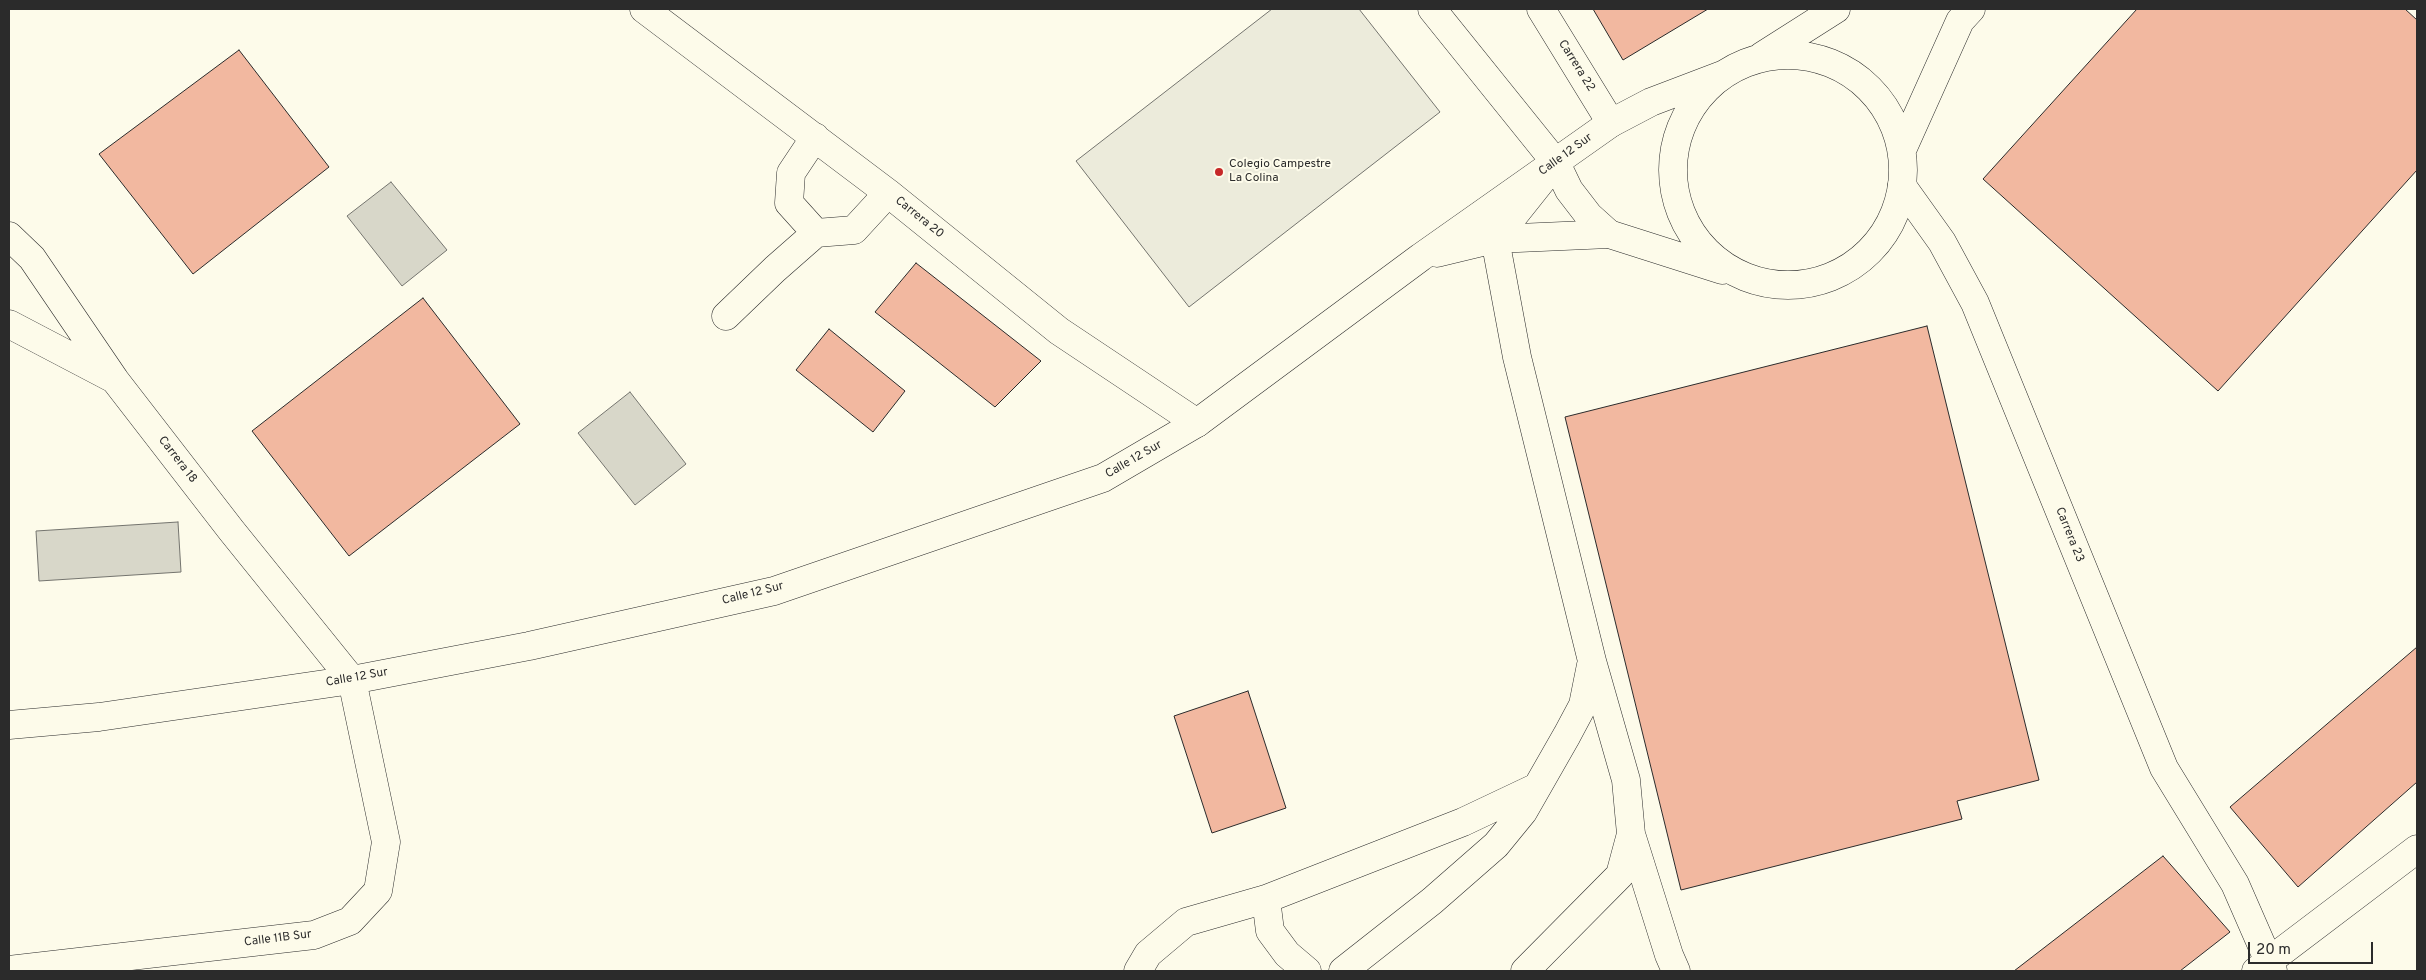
<!DOCTYPE html>
<style>
body{margin:0}
#map{position:relative;width:2426px;height:980px;overflow:hidden;background:#fdfbea;font-family:Overpass,sans-serif}
canvas{display:block}
.frame{position:absolute;inset:0;border:10px solid #2b2b2b;pointer-events:none}
.scale{position:absolute;left:2248px;top:942px;width:125px;height:22px;box-sizing:border-box;border:2px solid #2b2b2b;border-top:0;padding-left:6px;font-size:15px;line-height:18px;white-space:nowrap;color:#2b2b2b;-webkit-text-stroke:4px #fdfbea;paint-order:stroke}
</style>
<div id="map">
<canvas width="2426" height="980"></canvas>
<div class="frame"></div>
<div class="scale">20 m</div>
</div>
<script>
const g = document.querySelector('canvas').getContext('2d');
g.lineJoin = 'round';
function paint(path, color) {
  g.fillStyle = color;
  g.fill(path, 'evenodd');
}
function poly(rows) {
  const path = new Path2D();
  for (const r of rows) {
    if (r.length === 3) {
      path.moveTo(r[0] + r[2], r[1]);
      path.arc(r[0], r[1], r[2], 0, 2 * Math.PI);
      continue;
    }
    path.moveTo(r[0], r[1]);
    for (let i = 2; i < r.length; i += 2) path.lineTo(r[i], r[i + 1]);
  }
  return path;
}
function strokePath(path, color, width, dash) {
  g.strokeStyle = color;
  g.lineWidth = width;
  g.lineCap = dash ? 'butt' : 'round';
  g.setLineDash(dash || []);
  g.stroke(path);
}
function write(font, color, halo, rows, align = 'center') {
  g.font = font + ' Overpass,sans-serif';
  g.lineWidth = 4;
  g.setLineDash([]);
  g.textBaseline = 'middle';
  g.strokeStyle = halo;
  g.fillStyle = color;
  for (const [text, x, y, turn = 0] of rows) {
    g.save();
    g.translate(x, y);
    g.rotate((+turn || 0) * Math.PI / 180);
    g.textAlign = isNaN(turn) ? turn : align;
    if (halo) g.strokeText(text, 0, 0);
    g.fillText(text, 0, 0);
    g.restore();
  }
}
const green = poly([
 [1272,9,1359,9,1440,112,1189,307,1076,161,1272,9]
]);
paint(green, '#ecebdb');
strokePath(green, '#74746e', 1);
const water = poly([
 [391,182,447,250,402,286,347,216,391,182],
 [630,392,686,464,635,505,578,433,630,392],
 [178,522,181,572,39,581,36,531,178,522]
]);
paint(water, '#d8d7c9');
strokePath(water, '#74746e', 1);
const building = poly([
 [1593,9,1708,9,1623,60,1593,9],
 [2137,9,2405,9,2417,20,2417,170,2218,391,1983,179,2137,9],
 [239,50,329,167,193,274,99,154,239,50],
 [916,263,1041,361,995,407,875,312,916,263],
 [423,298,520,424,349,556,252,431,423,298],
 [1927,326,2039,780,1957,801,1962,819,1681,890,1565,417,1927,326],
 [829,329,905,391,873,432,796,370,829,329],
 [2417,647,2417,782,2298,887,2230,807,2417,647],
 [1248,691,1286,808,1212,833,1174,716,1248,691],
 [2163,856,2230,932,2180,971,2014,971,2163,856]
]);
paint(building, '#f2b8a0');
strokePath(building, '#2b2b2b', 1);
const minor = poly([
 [644,9,888,193,1059,331,1197,423],
 [1432,9,1556,163,1569,190,1589,216,1609,234],
 [1541,9,1611,123],
 [815,137,791,173,789,203,816,233],
 [1550,170,1495,239,1517,357,1592,661,1626,780,1631,834,1669,955,1676,971],
 [1902,186,1942,242,1975,303,2164,768,2235,884,2273,971],
 [9,236,32,258,115,380,231,530,352,680,386,842,378,891,350,921,314,935,9,970],
 [726,316,775,269,816,233,854,230,888,193],
 [9,324,112,378],
 [1266,899,1270,931,1287,954,1307,971],
 [1138,971,1148,954,1186,922,1266,899,1463,822,1537,787],
 [1343,971,1432,901,1496,845,1523,812,1567,735,1583,705,1591,665],
 [1525,971,1620,875,1631,834],
 [2256,971,2417,849]
]);
const major = poly([
 [1788,170,115],
 [1762,56,1836,9],
 [1902,150,1960,21,1971,9],
 [1437,253,1495,239,1609,234,1722,270],
 [9,725,99,717,352,680,529,646,774,591,1103,478,1197,423,1421,257,1611,123,1651,102,1722,75]
]);
strokePath(minor, '#2b2b2b', 29);
strokePath(major, '#2b2b2b', 29);
strokePath(minor, '#fdfbea', 28);
strokePath(major, '#fdfbea', 28);
for (const [x, y, r, color] of [
 [1219,172,5,"#c62828"]
]) {
  const dot = new Path2D();
  dot.arc(x, y, r, 0, 2 * Math.PI);
  g.fillStyle = color;
  g.fill(dot);
  strokePath(dot, '#fdfbea', 2);
}
write('12px', '#2b2b2b', '#fdfbea', [
 ["Carrera 22",1576,66,58],
 ["Calle 12 Sur",1566,155,-36],
 ["Carrera 20",919,218,39],
 ["Carrera 18",177,460,52],
 ["Calle 12 Sur",1134,460,-30],
 ["Carrera 23",2069,535,68],
 ["Calle 12 Sur",753,594,-14],
 ["Calle 12 Sur",357,678,-10],
 ["Calle 11B Sur",278,939,-7]
]);
write('12px', '#2b2b2b', '#fdfbea', [
 ["Colegio Campestre",1229,165],
 ["La Colina",1229,179]
], 'left');
</script>
